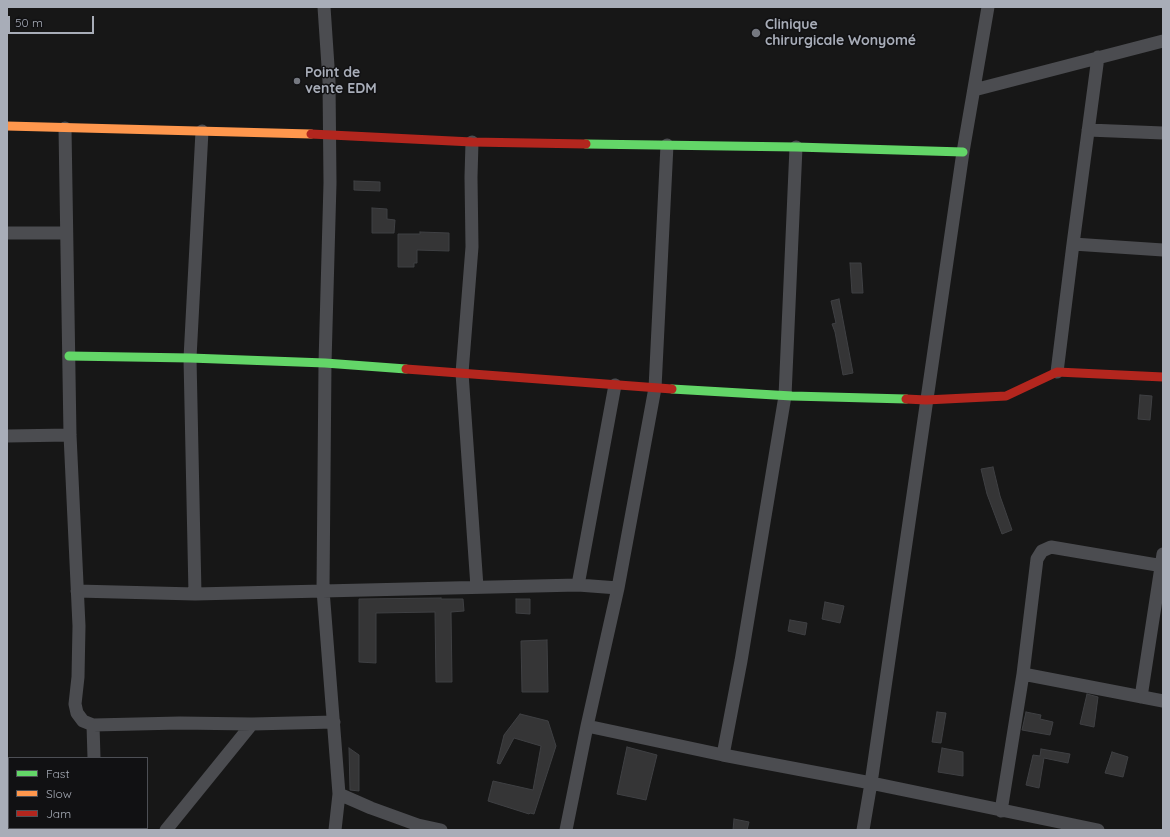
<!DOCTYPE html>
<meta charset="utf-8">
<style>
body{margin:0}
#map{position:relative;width:1170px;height:837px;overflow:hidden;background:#171717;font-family:Quicksand,sans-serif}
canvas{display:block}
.frame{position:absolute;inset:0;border:8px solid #a8adb8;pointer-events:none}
.legend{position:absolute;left:8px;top:757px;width:140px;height:72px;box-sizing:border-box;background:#111113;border:1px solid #4d4f55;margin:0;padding:5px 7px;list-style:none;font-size:12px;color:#a8adb8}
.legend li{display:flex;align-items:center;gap:8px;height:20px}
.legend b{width:20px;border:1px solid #4d4f55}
.scale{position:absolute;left:8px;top:16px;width:86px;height:18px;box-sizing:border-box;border:2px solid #a8adb8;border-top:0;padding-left:5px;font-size:12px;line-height:14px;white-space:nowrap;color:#a8adb8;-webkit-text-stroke:3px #111113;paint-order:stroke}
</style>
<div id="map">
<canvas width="1170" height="837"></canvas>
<div class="frame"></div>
<ul class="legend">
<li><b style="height:5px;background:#63d668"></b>Fast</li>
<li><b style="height:5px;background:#ff974d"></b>Slow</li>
<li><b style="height:5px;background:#b3261e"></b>Jam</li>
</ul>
<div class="scale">50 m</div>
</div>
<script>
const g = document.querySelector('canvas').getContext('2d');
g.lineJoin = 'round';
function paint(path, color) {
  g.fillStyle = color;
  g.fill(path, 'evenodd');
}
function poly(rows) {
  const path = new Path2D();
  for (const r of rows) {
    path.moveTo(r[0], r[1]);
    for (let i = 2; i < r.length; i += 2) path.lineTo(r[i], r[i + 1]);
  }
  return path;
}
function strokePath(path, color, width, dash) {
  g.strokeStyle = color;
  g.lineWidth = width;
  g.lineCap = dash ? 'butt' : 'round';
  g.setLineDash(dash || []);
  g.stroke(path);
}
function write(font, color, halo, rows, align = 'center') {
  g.font = font + ' Quicksand,sans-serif';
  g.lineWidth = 3;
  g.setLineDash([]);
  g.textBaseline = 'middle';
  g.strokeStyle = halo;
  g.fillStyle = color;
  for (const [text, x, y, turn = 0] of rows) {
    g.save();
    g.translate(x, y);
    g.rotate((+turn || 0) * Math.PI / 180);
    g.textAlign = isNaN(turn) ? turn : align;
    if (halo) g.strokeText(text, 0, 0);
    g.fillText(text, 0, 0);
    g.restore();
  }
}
const building = poly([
 [354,181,380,182,380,191,354,190,354,181],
 [372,208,387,209,387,219,395,220,394,233,372,233,372,208],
 [420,232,449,233,449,251,417,250,417,263,414,263,414,267,398,267,398,234,420,234,420,232],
 [850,263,861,263,863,293,852,293,850,263],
 [839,299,853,373,843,375,835,332,832,324,836,323,831,301,839,299],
 [1140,395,1152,396,1150,420,1138,419,1140,395],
 [993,467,1000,496,1012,530,1002,534,987,494,981,469,993,467],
 [441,598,441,599,463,599,464,611,451,612,452,682,436,682,435,612,376,613,376,663,359,662,359,599,441,598],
 [516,599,530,599,530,614,516,613,516,599],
 [825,602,844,606,840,623,822,619,825,602],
 [790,620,807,623,805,635,788,631,790,620],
 [547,640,548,692,522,692,521,641,547,640],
 [1087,694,1098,697,1094,727,1080,724,1087,694],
 [937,712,946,713,941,743,932,742,937,712],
 [1026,712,1041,715,1040,719,1053,722,1050,735,1022,730,1026,712],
 [520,714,548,721,556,746,534,814,530,813,529,814,488,801,493,781,533,790,541,746,514,738,500,764,497,763,504,735,520,714],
 [627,747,657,755,646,800,617,794,627,747],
 [349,748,359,755,359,791,350,790,349,748],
 [942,748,963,752,963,776,938,772,942,748],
 [1041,749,1070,754,1068,763,1044,758,1039,788,1026,785,1033,755,1040,756,1041,749],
 [1112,752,1128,757,1123,777,1105,773,1112,752],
 [734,819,749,822,747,830,733,830,734,819]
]);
paint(building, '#353536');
strokePath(building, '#3f4043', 1);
strokePath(poly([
 [324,7,329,81,330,183,325,363,323,590,339,794,335,830],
 [974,90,1163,41],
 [65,128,70,435,79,626,78,677,75,704,77,713,83,721,93,725,180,723,252,724,334,722],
 [1088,130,1163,133],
 [202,131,190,358,195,594,578,585,618,588],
 [472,142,471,177,472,247,462,373,477,587],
 [7,233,66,233],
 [1073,244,1163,250],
 [1057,372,1073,244,1098,57],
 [7,436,70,435],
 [578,585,615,385],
 [77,591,195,594],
 [1023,674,1163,701],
 [1141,697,1163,554],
 [93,725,94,758],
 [587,726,723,755,871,783,1098,830],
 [723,755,741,661,785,396,796,147],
 [339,794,371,808,418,825,441,830],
 [1001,811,1023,674,1037,559,1042,551,1051,547,1163,566],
 [88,828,90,830],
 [166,830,252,724],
 [566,830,587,726,618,588,655,388,667,145],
 [863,830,871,783,963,152,988,7]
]), '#4b4c50', 13);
strokePath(poly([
 [586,144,796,147,963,152],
 [69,356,190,358,325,363,406,369],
 [672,389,792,396,906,399]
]), '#63d668', 9);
strokePath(poly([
 [7,126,311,134]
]), '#ff974d', 9);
strokePath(poly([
 [311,134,472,142,586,144],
 [406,369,672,389],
 [906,399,926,400,1006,396,1057,372,1163,377]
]), '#b3261e', 9);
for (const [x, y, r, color] of [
 [756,33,5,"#757880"],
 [297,81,4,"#757880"]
]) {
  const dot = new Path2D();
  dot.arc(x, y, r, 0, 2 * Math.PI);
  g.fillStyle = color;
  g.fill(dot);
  strokePath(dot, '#111113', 1.5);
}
write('bold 14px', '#a8adb8', '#111113', [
 ["Clinique",765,25],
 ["chirurgicale Wonyomé",765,41],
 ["Point de",305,73],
 ["vente EDM",305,89]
], 'left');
</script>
